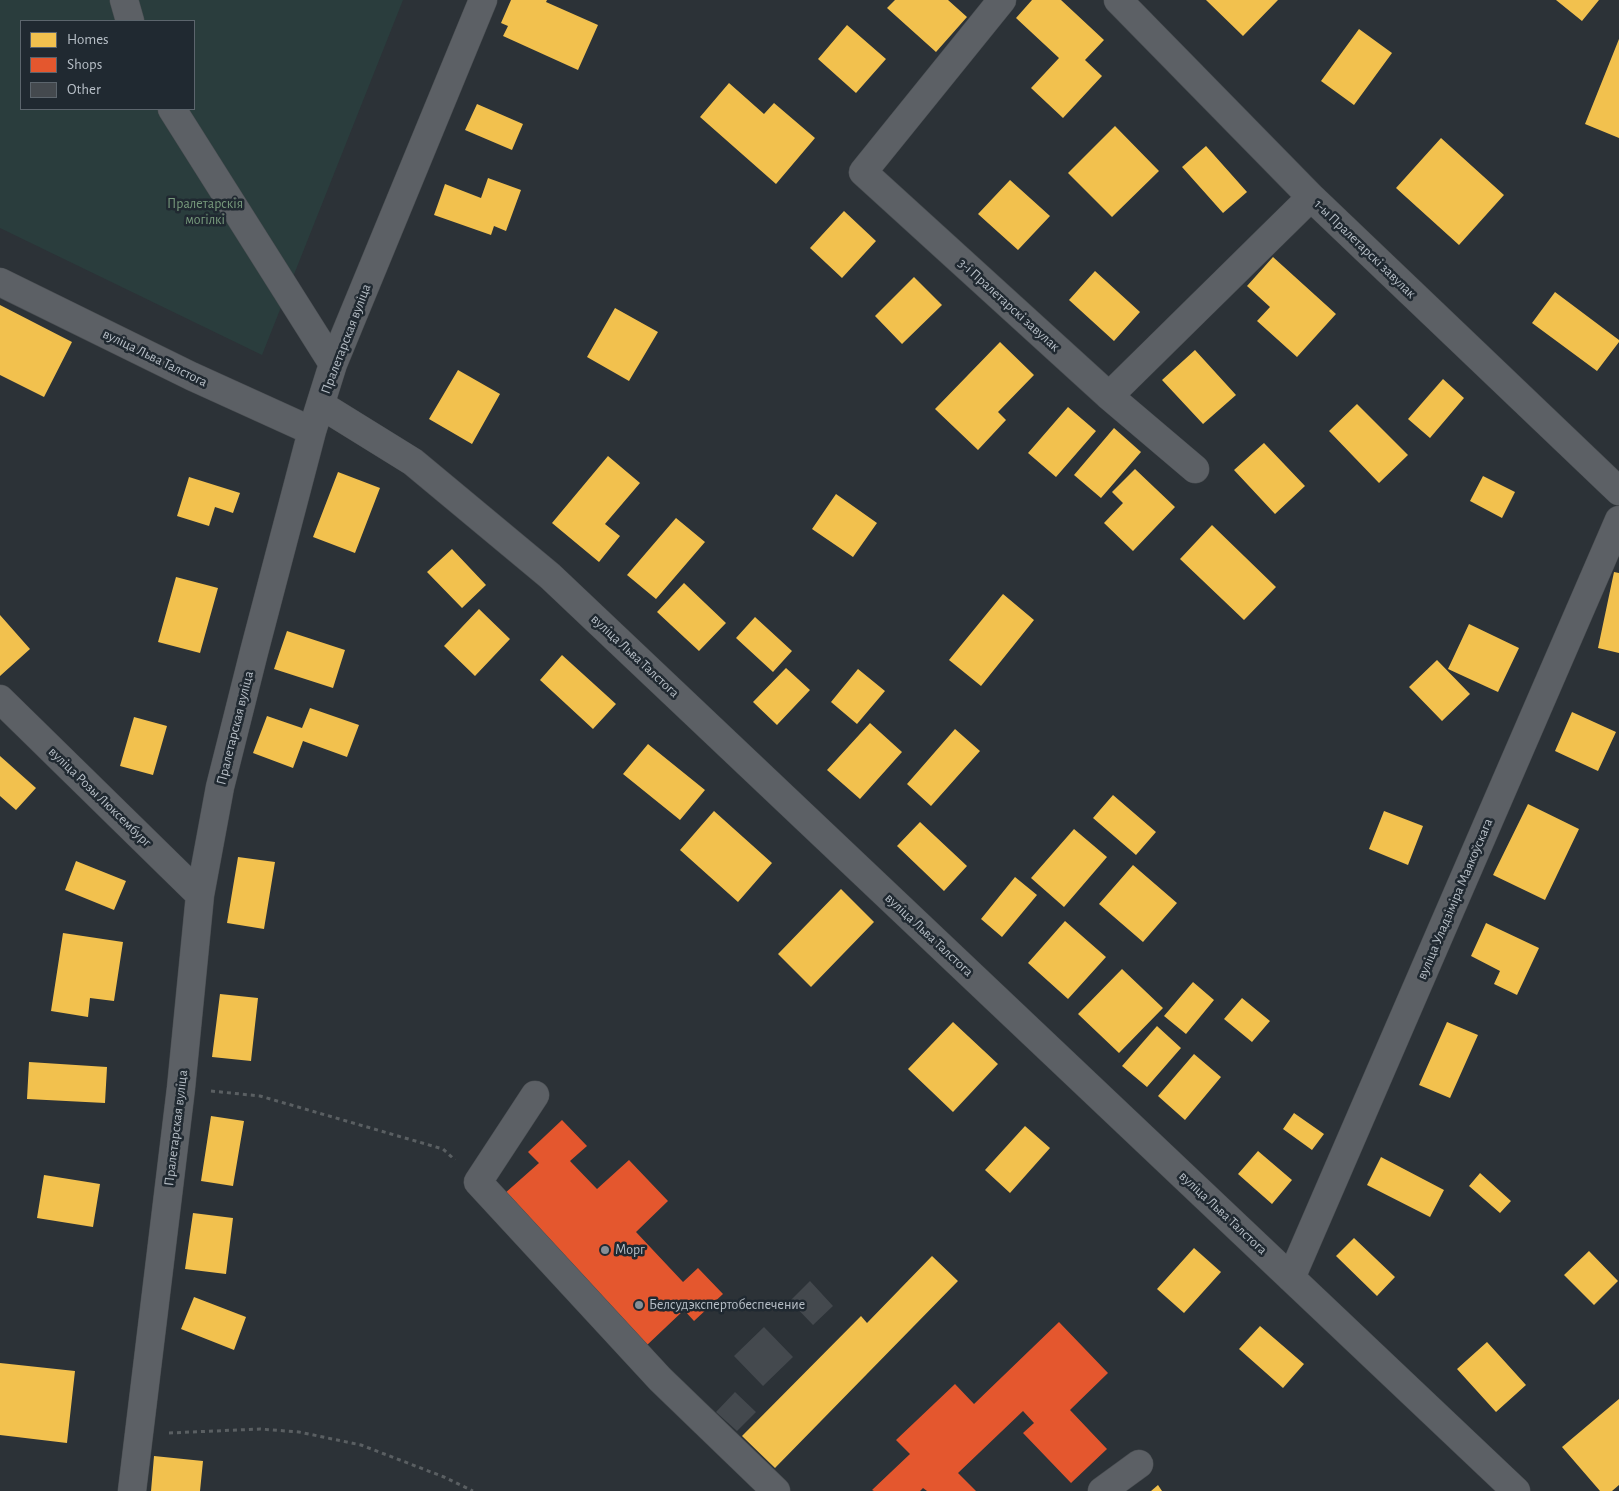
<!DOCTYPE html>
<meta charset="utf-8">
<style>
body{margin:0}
#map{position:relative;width:1619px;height:1491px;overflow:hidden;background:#2c3237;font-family:"Alegreya Sans",sans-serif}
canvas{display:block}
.legend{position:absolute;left:20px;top:20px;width:175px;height:90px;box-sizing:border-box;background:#202931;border:1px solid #5c656d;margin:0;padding:6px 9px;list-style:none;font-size:15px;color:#b7bfc7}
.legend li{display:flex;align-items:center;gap:10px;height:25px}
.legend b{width:25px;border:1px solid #5c656d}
</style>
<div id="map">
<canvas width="1619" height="1491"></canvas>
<ul class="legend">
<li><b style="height:14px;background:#f2c14e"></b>Homes</li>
<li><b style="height:14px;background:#e4572e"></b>Shops</li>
<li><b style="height:14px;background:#44494e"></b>Other</li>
</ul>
</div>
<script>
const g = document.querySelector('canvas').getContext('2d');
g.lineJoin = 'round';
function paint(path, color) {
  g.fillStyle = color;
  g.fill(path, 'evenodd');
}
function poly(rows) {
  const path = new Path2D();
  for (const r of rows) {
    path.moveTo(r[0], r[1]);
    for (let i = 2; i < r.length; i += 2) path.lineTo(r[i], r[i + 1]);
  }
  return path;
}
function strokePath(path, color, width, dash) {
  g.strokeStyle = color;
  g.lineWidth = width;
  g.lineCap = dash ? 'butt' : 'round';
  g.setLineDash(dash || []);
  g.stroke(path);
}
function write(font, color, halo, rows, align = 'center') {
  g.font = font + ' "Alegreya Sans",sans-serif';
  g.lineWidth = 5;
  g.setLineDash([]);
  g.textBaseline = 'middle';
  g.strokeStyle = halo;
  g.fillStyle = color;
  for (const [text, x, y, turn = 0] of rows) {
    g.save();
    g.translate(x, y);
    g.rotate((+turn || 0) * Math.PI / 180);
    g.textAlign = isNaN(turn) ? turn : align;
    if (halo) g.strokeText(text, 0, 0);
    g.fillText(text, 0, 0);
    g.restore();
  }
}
paint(poly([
 [0,0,403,0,262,355,0,228],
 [21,21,194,21,194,109,21,109]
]), '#2a3d3d');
paint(poly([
 [511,0,547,0,546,2,598,25,578,70,503,36,508,26,501,23],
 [895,0,948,0,967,17,936,52,887,8],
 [1032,0,1061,0,1104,40,1085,60,1102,76,1063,118,1031,88,1059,58,1016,18],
 [1206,0,1278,0,1243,36],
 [1556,0,1599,0,1582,21],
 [847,25,886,59,856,93,818,59],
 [1359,29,1392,53,1354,105,1321,81],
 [1619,39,1619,138,1585,124],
 [729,83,764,114,774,103,815,138,776,184,700,117],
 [477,104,523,124,512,150,465,130],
 [1115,126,1159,171,1112,217,1068,173],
 [1441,138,1504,195,1459,245,1396,188],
 [1206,146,1247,192,1223,213,1182,167],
 [488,178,521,190,506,231,494,226,491,235,434,215,445,184,481,198],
 [1010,180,1050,216,1018,250,978,214],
 [844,211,876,241,842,278,810,248],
 [1273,257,1336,314,1297,357,1257,321,1270,307,1247,286],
 [1095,271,1140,312,1114,341,1069,300],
 [914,277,942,305,902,344,875,316],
 [1555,292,1619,340,1619,342,1597,371,1532,323],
 [0,305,72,342,44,397,0,375],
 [615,308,658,332,629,381,587,357],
 [1000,342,1034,375,998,412,1006,420,978,450,935,409],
 [1195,350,1236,395,1203,424,1162,380],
 [458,370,500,394,472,444,429,419],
 [1443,379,1464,398,1430,438,1408,419],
 [1357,404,1408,455,1379,483,1329,431],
 [1068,407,1096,431,1056,477,1028,453],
 [1114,428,1141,452,1101,498,1074,475],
 [1264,443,1305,486,1275,514,1234,470],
 [608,456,640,483,605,524,620,536,599,562,552,523],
 [1135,469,1175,507,1133,551,1104,523,1123,503,1112,492],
 [338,472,380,488,355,553,313,537],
 [1483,476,1515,492,1502,518,1470,501],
 [189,477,240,493,233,513,215,507,209,526,177,516],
 [836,494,877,523,853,557,812,529],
 [676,518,705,542,656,599,627,575],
 [1212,525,1276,587,1244,620,1180,559],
 [452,549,486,585,462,608,427,572],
 [1614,572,1619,573,1619,653,1598,648],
 [176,577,218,588,200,653,158,642],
 [684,583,726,623,699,651,657,612],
 [1003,594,1034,620,981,686,949,660],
 [479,609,510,639,475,676,444,646],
 [0,615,30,649,0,676],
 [755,617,792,651,773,672,736,638],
 [1469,624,1519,648,1498,692,1448,669],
 [287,631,345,650,333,688,274,669],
 [562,655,616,704,593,729,540,680],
 [1437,660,1470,694,1442,721,1409,687],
 [786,668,810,690,777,725,753,702],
 [858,669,885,691,857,724,831,702],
 [310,708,359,725,347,757,303,741,293,768,253,753,267,716,302,728],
 [1572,712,1616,732,1598,771,1555,751],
 [134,717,167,726,153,775,120,766],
 [870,723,902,752,860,799,827,770],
 [955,729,980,751,931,806,907,784],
 [648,744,705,790,680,820,623,774],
 [0,756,36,788,16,810,0,796],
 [1113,795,1156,832,1136,855,1093,818],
 [1528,804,1579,829,1545,900,1493,875],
 [714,811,772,863,738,902,680,850],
 [1384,811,1423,826,1408,865,1369,849],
 [920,822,967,866,944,891,897,846],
 [1074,829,1107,857,1064,907,1031,878],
 [238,857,275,862,264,929,227,923],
 [76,861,126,881,114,910,65,890],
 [1133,865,1177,903,1143,942,1099,904],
 [1015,877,1037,895,1002,937,981,919],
 [841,889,874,922,811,987,778,954],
 [1065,921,1106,957,1068,999,1028,963],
 [1486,923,1539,948,1517,995,1494,984,1500,971,1471,956],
 [63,933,123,942,114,1001,90,998,88,1017,51,1011],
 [1122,969,1163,1008,1119,1053,1078,1014],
 [1193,982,1214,1000,1186,1034,1164,1016],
 [220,994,258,998,251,1061,212,1057],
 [1242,998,1270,1021,1252,1042,1224,1019],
 [953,1022,998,1064,953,1112,908,1069],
 [1447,1022,1478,1035,1450,1098,1419,1085],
 [1157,1026,1181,1048,1147,1087,1122,1066],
 [1194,1054,1221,1077,1185,1120,1158,1096],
 [29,1062,107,1067,105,1103,27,1099],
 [1294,1113,1324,1134,1312,1150,1283,1129],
 [211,1116,244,1121,233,1186,201,1181],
 [1025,1126,1050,1148,1010,1193,985,1170],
 [1258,1151,1292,1180,1272,1204,1238,1174],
 [1381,1157,1444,1190,1430,1217,1367,1185],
 [1480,1173,1511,1201,1500,1213,1469,1186],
 [44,1175,100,1184,93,1227,37,1218],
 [193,1213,233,1218,226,1274,185,1269],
 [1354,1238,1395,1277,1377,1296,1336,1256],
 [1194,1248,1221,1272,1184,1313,1157,1289],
 [1589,1251,1618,1281,1594,1305,1564,1275],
 [932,1256,958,1281,775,1468,742,1436,861,1316,867,1323],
 [194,1297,246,1317,234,1350,181,1329],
 [1260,1326,1304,1364,1283,1388,1239,1349],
 [1487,1342,1526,1385,1496,1412,1457,1369],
 [0,1363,75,1371,67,1443,0,1435],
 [1619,1399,1619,1485,1612,1491,1600,1491,1562,1447],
 [154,1456,203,1461,200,1491,151,1491],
 [1158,1485,1162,1491,1151,1491]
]), '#f2c14e');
paint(poly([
 [562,1120,587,1146,570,1161,597,1189,629,1160,668,1201,636,1232,683,1282,698,1268,723,1294,694,1321,684,1310,646,1346,504,1194,539,1163,528,1152],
 [1059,1322,1108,1373,1070,1410,1107,1449,1071,1483,1023,1433,1034,1423,1023,1411,958,1473,976,1491,927,1491,923,1488,920,1491,874,1491,872,1490,910,1454,896,1440,955,1384,974,1404]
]), '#e4572e');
paint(poly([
 [810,1281,833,1306,813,1325,790,1301],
 [764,1327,793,1357,763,1386,734,1356],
 [735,1392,756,1412,737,1431,716,1412]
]), '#44494e');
const minor = poly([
 [124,0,130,21],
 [1002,0,863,172,1109,396,1311,197],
 [1118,0,1311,197,1619,491],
 [172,109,333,364],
 [0,282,191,376,312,431],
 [1109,396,1195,469],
 [321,405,413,462,550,576,1516,1491],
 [0,699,200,895],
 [535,1095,478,1182,660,1379,776,1491],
 [1291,1278,1619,520],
 [132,1491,181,1088,200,895,220,787,254,652,312,431,333,364,483,0],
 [1102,1491,1139,1464]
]);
strokePath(minor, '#4a4e52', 29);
strokePath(poly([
 [211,1091,260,1096,443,1149,455,1160],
 [169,1433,260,1429,299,1432,361,1445,444,1477,473,1491]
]), '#5a5f62', 3, [4, 4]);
strokePath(minor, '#5c6065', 28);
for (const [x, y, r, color] of [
 [605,1250,5,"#868e95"],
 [639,1305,5,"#868e95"]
]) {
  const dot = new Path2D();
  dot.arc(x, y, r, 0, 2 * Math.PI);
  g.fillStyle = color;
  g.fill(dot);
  strokePath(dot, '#202931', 2);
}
write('14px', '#779a7c', '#202931', [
 ["Пралетарскія",205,204],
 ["могілкі",205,220]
]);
write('14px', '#b7bfc7', '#202931', [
 ["1-ы Пралетарскі завулак",1365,249,44],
 ["3-і Пралетарскі завулак",1009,305,42],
 ["Пралетарская вуліца",346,339,-69],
 ["вуліца Льва Талстога",155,358,26],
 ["вуліца Льва Талстога",635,656,43],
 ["Пралетарская вуліца",235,728,-76],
 ["вуліца Розы Люксембург",100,797,44],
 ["вуліца Уладзіміра Маякоўскага",1455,899,-67],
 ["вуліца Льва Талстога",929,935,43],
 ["Пралетарская вуліца",176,1128,-83],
 ["вуліца Льва Талстога",1223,1213,43]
]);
write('14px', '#b7bfc7', '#202931', [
 ["Морг",615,1250],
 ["Белсудэкспертобеспечение",649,1305]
], 'left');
</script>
